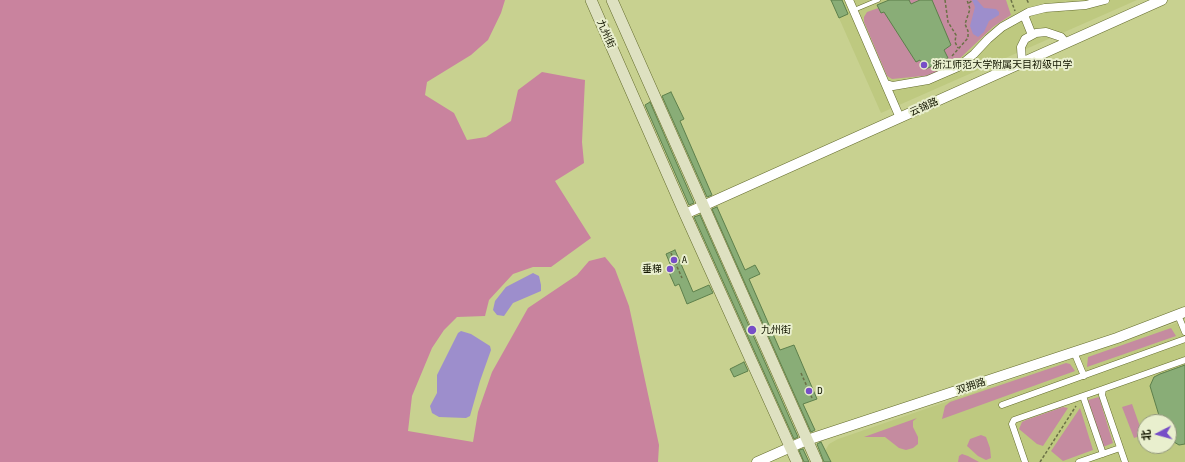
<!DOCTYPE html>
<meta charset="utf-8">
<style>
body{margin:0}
#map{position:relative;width:1185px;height:462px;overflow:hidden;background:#c8d190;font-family:"Asap Condensed","Noto Sans SC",sans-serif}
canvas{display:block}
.north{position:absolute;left:1137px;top:414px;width:40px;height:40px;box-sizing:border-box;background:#e9efce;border:1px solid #93987c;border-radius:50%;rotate:264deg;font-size:11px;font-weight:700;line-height:16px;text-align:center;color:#131600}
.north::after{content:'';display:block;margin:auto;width:14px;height:18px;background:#774ec7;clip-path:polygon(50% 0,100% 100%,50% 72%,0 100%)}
</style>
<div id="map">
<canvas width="1185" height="462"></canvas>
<div class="north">北</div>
</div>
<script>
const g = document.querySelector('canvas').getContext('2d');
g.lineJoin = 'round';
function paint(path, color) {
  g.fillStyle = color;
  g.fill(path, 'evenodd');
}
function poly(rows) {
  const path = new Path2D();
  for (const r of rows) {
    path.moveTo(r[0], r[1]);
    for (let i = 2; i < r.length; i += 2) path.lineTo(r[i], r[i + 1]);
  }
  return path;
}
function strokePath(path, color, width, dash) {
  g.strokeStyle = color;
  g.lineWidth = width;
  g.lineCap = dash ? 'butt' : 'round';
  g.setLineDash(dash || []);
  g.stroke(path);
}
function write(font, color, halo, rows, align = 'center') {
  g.font = font + ' "Asap Condensed","Noto Sans SC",sans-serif';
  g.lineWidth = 4;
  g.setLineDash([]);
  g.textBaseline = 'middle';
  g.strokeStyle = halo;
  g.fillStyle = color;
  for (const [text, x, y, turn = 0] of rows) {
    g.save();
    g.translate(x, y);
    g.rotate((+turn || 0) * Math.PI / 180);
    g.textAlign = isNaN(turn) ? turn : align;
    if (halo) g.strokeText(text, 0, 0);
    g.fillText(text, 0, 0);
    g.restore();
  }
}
paint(poly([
 [831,0,1137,0,881,113],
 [1185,320,1185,462,830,462,825,451,829,444,838,439],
 [1145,422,1169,422,1169,446,1145,446]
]), '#bec980');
paint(poly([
 [901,0,1006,0,1011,15,993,27,954,64,933,75,892,79,887,76,864,22,864,17,867,12],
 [1171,328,1176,336,1087,367,1088,357],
 [1066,363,1070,364,1075,371,942,419,945,406,950,402],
 [1099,397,1113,443,1103,447,1088,400],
 [1132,404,1143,435,1134,438,1122,407],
 [1063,407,1068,408,1043,446,1037,444,1019,429,1022,422,1026,420],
 [1080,408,1093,450,1063,461,1051,451],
 [917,418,913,421,913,427,918,437,918,444,913,448,906,450,899,448,885,437,864,437],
 [981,435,986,437,990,448,991,458,986,460,978,456,967,446,970,439],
 [962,454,968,456,979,462,958,462,959,456]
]), '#c58ba0');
paint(poly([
 [0,0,505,0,501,13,488,40,471,55,427,82,425,95,454,113,467,140,486,137,511,121,518,90,542,72,585,80,582,142,584,163,555,181,591,238,551,267,533,267,513,274,489,300,485,316,457,317,444,330,432,348,412,396,408,431,473,442,478,412,492,372,528,308,577,275,589,261,605,257,615,269,629,306,659,445,658,462,0,462]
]), '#c9839e');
paint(poly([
 [972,0,977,0,984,8,996,9,999,12,999,15,989,21,984,32,978,37,973,34,970,26,975,7],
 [533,273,539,276,541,285,541,291,513,303,504,316,497,315,493,310,495,301,506,287],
 [461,331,471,334,490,346,491,350,480,381,470,416,466,418,439,417,432,413,430,406,437,393,437,375,458,333]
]), '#9d8ecc');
const building = poly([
 [831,0,842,0,848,14,839,18,831,0],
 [889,0,909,0,911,4,920,0,932,0,951,45,944,50,948,58,926,69,920,60,916,62,884,12,881,13,877,5,889,0],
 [671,92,684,119,680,121,712,195,707,197,662,96,671,92],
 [650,102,694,203,689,205,645,105,650,102],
 [717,207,745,270,755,265,760,274,749,279,780,350,794,345,817,399,803,404,815,430,811,432,712,209,717,207],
 [700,215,798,437,794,439,694,217,700,215],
 [675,250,693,292,709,285,713,293,687,304,679,284,675,286,667,268,671,266,666,254,675,250],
 [744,362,748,371,734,377,730,369,744,362],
 [1185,365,1185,444,1179,445,1169,439,1169,422,1161,422,1150,386,1154,377,1160,374,1185,365],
 [821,442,831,462,824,462,817,444,821,442],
 [803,449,809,462,804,462,799,450,803,449]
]);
paint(building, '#89ad77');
strokePath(building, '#5d7f4b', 1);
const service = poly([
 [854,10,878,0]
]);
const pedestrian = poly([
 [1178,315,1185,332],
 [1074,352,1084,376],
 [1083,396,1103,454],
 [1002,405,1185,339],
 [1025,462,1012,424,1014,420,1103,389],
 [1079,462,1120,448],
 [1125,462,1102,395,1103,389,1185,360]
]);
const minor = poly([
 [849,0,900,118],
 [1024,15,1032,35],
 [1022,63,1021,47,1025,39,1036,33,1046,32,1061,37,1066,43],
 [886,84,893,86,928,80,958,67,974,54,988,39,1002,27,1029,12,1045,8,1086,5,1105,0]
]);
const tertiary = poly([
 [685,214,1162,0],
 [757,462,807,440,1117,338,1185,312]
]);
const secondary = poly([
 [591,0,685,214,797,462],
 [612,0,817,462]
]);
strokePath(service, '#646c2d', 5);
strokePath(pedestrian, '#646c2d', 7);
strokePath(minor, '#646c2d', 9);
strokePath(tertiary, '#646c2d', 11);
strokePath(secondary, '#646c2d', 12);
strokePath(poly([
 [945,0,948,22,956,35,955,42,958,48],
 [1011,0,1015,11],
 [1027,0,1029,4],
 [969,3,973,0],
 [952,56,968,38,968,31,965,24,970,9,967,0],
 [671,253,682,278],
 [801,373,812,398],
 [1040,462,1076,406]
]), '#6b7146', 1.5, [3, 2]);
strokePath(service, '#fff', 4);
strokePath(pedestrian, '#fff', 6);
strokePath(minor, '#fff', 8);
strokePath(tertiary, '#fff', 10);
strokePath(secondary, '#dee1c1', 11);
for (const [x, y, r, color] of [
 [924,65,4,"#774ec7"],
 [674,260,4,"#774ec7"],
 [670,269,4,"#774ec7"],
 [752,330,5,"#774ec7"],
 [809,391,4,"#774ec7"]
]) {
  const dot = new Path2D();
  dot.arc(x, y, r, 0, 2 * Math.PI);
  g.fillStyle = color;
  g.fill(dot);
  strokePath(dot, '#e9efce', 1.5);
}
write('10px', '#131600', '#e9efce', [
 ["九州街",606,34,66],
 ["云锦路",924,107,-24],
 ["双拥路",971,386,-18]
]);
write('10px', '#131600', '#e9efce', [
 ["浙江师范大学附属天目初级中学",932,65],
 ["A",682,260],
 ["垂梯",662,269,"right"],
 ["九州街",761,330],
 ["D",817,391]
], 'left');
</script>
